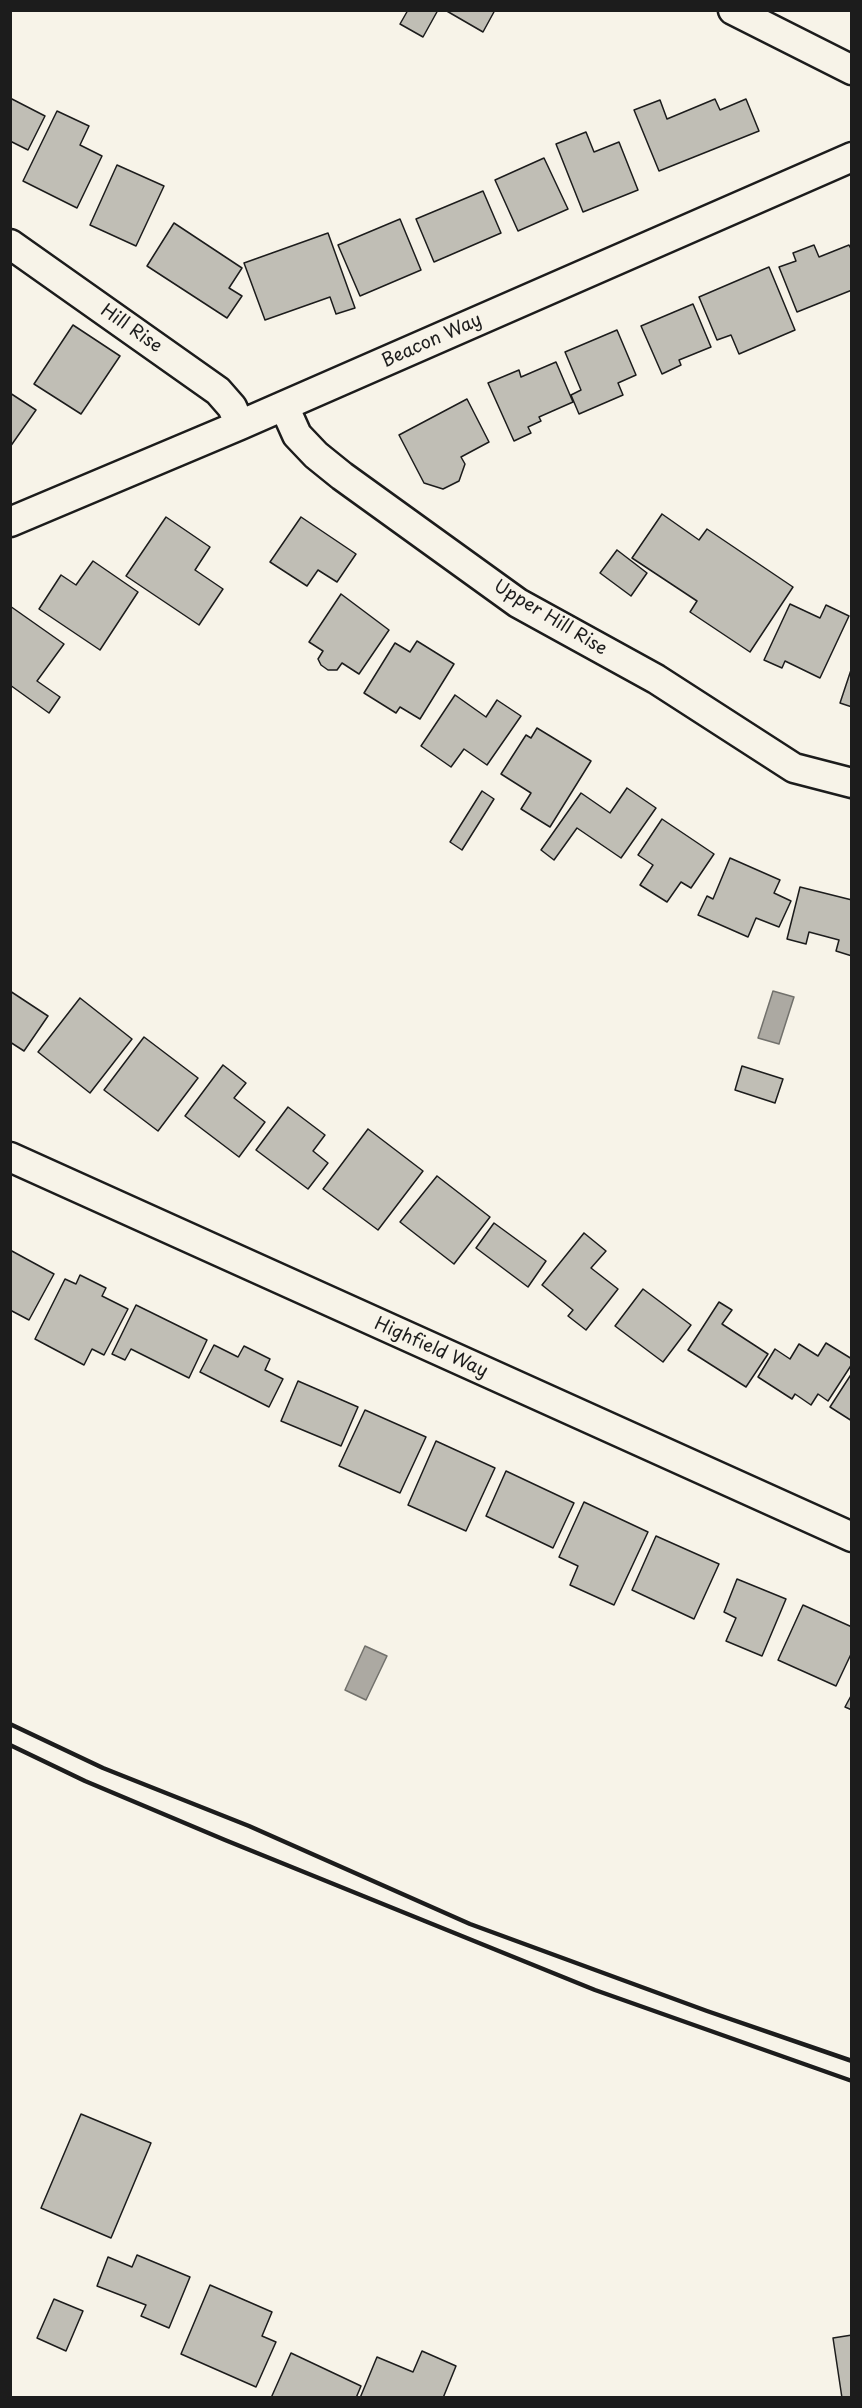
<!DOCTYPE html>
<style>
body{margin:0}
#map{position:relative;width:862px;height:2408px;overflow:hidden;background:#f7f3e8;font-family:"Playpen Sans",sans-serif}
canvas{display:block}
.frame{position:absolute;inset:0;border:12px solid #1c1c1c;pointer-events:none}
</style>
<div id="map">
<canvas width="862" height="2408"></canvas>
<div class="frame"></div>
</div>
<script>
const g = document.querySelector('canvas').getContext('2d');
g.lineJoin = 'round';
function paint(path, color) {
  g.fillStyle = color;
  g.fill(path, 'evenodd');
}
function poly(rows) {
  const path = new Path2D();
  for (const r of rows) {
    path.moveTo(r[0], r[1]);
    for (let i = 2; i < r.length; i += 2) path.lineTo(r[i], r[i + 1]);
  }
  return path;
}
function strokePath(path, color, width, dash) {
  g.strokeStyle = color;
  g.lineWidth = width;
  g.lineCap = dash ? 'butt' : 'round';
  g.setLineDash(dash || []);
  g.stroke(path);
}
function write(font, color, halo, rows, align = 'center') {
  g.font = font + ' "Playpen Sans",sans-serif';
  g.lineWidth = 4.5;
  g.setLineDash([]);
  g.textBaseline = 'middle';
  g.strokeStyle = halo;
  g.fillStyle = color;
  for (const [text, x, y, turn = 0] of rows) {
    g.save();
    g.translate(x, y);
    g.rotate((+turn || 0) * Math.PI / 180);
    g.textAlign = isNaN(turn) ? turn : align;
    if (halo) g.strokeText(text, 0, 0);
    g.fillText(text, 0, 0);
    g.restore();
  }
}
const water = poly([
 [773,991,794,997,779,1044,758,1038,773,991],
 [365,1646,387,1656,366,1700,345,1690,365,1646]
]);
paint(water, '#aca9a2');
strokePath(water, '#72716c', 1.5);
const building = poly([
 [408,10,438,10,423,37,400,24,408,10],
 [445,10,495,10,483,32,445,10],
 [10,98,45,116,28,150,10,141,10,98],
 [715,99,720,110,746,99,759,131,659,171,634,110,660,100,667,119,715,99],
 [57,111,89,126,80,145,102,156,77,208,23,181,57,111],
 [586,132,594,152,619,142,638,190,583,212,556,144,586,132],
 [544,158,568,209,518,231,495,180,544,158],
 [117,165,164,186,136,246,90,225,117,165],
 [483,191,501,233,434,262,416,219,483,191],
 [400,219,421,270,360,296,338,245,400,219],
 [174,223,242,268,229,288,242,296,227,318,147,266,174,223],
 [328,233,355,308,336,314,330,297,265,320,244,263,328,233],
 [814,245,819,257,849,245,852,251,852,290,797,312,779,267,796,261,793,253,814,245],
 [769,267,795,330,739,354,731,335,717,340,699,297,769,267],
 [693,304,711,347,679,360,681,365,662,374,641,326,693,304],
 [73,325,120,356,81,414,34,384,73,325],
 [617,330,636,375,618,383,623,395,579,414,571,395,581,390,565,352,617,330],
 [556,362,573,402,539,417,541,421,528,427,531,433,514,441,488,383,519,370,521,377,556,362],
 [10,393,36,410,10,447,10,393],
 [467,399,489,442,461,457,465,464,459,481,443,489,424,483,399,435,467,399],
 [662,514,699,540,707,529,793,587,750,652,690,612,697,601,632,558,662,514],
 [166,517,210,547,195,570,223,589,199,625,126,576,166,517],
 [301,517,356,554,337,582,318,570,307,586,270,562,301,517],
 [617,550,647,573,631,596,600,573,617,550],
 [93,561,138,592,100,650,39,609,61,575,76,585,93,561],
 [341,594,389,630,359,674,342,663,337,670,328,670,321,665,318,659,323,651,309,642,341,594],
 [790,604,820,618,826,605,849,616,820,678,785,661,782,668,764,660,790,604],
 [10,606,64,644,37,681,60,697,49,713,10,685,10,606],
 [417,641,454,664,420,719,400,707,396,713,364,693,395,643,410,652,417,641],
 [852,667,852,707,840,703,852,667],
 [455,695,486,717,497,700,521,716,487,765,464,749,451,767,421,746,455,695],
 [537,728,591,761,550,827,521,809,531,793,501,774,526,735,531,738,537,728],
 [627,788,656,808,621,858,577,828,554,860,541,850,581,793,610,813,627,788],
 [482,791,494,799,462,850,450,842,482,791],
 [662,819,714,854,691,888,681,882,667,902,640,885,653,865,638,855,662,819],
 [730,858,780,880,774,893,791,901,779,927,756,918,748,937,698,915,707,896,713,899,730,858],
 [800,887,852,900,852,956,836,951,839,940,809,932,806,944,787,939,800,887],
 [10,991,48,1016,24,1051,10,1042,10,991],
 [80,998,132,1039,90,1093,38,1052,80,998],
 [144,1037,198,1078,158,1131,104,1090,144,1037],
 [223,1065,246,1083,234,1098,265,1122,239,1157,185,1116,223,1065],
 [742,1066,783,1079,775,1103,735,1090,742,1066],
 [288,1107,325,1135,313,1151,328,1163,308,1189,256,1150,288,1107],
 [368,1129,423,1171,378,1230,323,1189,368,1129],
 [437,1176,490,1217,454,1264,400,1222,437,1176],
 [494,1223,546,1261,528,1287,476,1248,494,1223],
 [584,1233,606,1251,591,1268,618,1289,586,1330,568,1316,573,1310,542,1285,584,1233],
 [10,1250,54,1274,29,1320,10,1310,10,1250],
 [80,1275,106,1288,102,1296,128,1309,104,1355,92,1349,84,1365,35,1339,65,1279,76,1284,80,1275],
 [643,1289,691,1325,663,1362,615,1326,643,1289],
 [719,1302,732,1310,722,1324,768,1354,746,1387,688,1350,719,1302],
 [136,1305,207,1340,189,1378,131,1349,125,1360,112,1354,136,1305],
 [826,1343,852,1359,852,1364,828,1401,818,1394,811,1405,795,1394,792,1399,758,1377,775,1349,790,1359,799,1344,818,1356,826,1343],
 [214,1345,238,1357,244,1346,270,1359,265,1370,283,1379,269,1407,200,1372,214,1345],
 [852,1373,852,1421,830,1407,852,1373],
 [298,1381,358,1407,341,1446,281,1421,298,1381],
 [365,1410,426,1437,400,1493,339,1466,365,1410],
 [436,1441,495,1468,466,1531,408,1505,436,1441],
 [506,1471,574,1503,553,1548,486,1516,506,1471],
 [584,1502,648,1532,614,1605,570,1585,578,1566,559,1557,584,1502],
 [656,1536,719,1564,694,1619,632,1590,656,1536],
 [737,1579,786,1599,762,1656,726,1641,736,1618,724,1612,737,1579],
 [803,1605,852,1627,852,1652,836,1686,778,1660,803,1605],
 [852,1694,852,1710,845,1707,852,1694],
 [81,2114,151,2143,111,2238,41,2208,81,2114],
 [137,2255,190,2277,169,2328,141,2316,146,2305,97,2286,108,2257,132,2267,137,2255],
 [210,2285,272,2312,262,2336,276,2342,256,2387,181,2354,210,2285],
 [54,2299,83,2311,66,2351,37,2338,54,2299],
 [852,2335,852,2398,842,2398,833,2338,852,2335],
 [422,2351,456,2366,443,2398,360,2398,377,2357,413,2372,422,2351],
 [291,2353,361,2386,356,2398,271,2398,291,2353]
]);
paint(building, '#c0beb5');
strokePath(building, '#1c1c1c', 1.5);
const street = poly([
 [733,10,852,70],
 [10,244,218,391,232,407,240,425],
 [284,406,297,435,316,455,342,476,518,603,656,679,794,768,852,783],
 [10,522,240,425,852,157],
 [10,1157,852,1537]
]);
strokePath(street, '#1c1c1c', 33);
strokePath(street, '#f7f3e8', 28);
strokePath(poly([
 [10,1724,103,1768,249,1826,470,1924,707,2011,852,2061],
 [10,1745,85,1781,225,1840,595,1990,852,2081]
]), '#1c1c1c', 4.5);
write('18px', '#1c1c1c', '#f7f3e8', [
 ["Hill Rise",131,329,35],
 ["Beacon Way",432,341,-24],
 ["Upper Hill Rise",550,618,31],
 ["Highfield Way",431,1348,24]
]);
</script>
